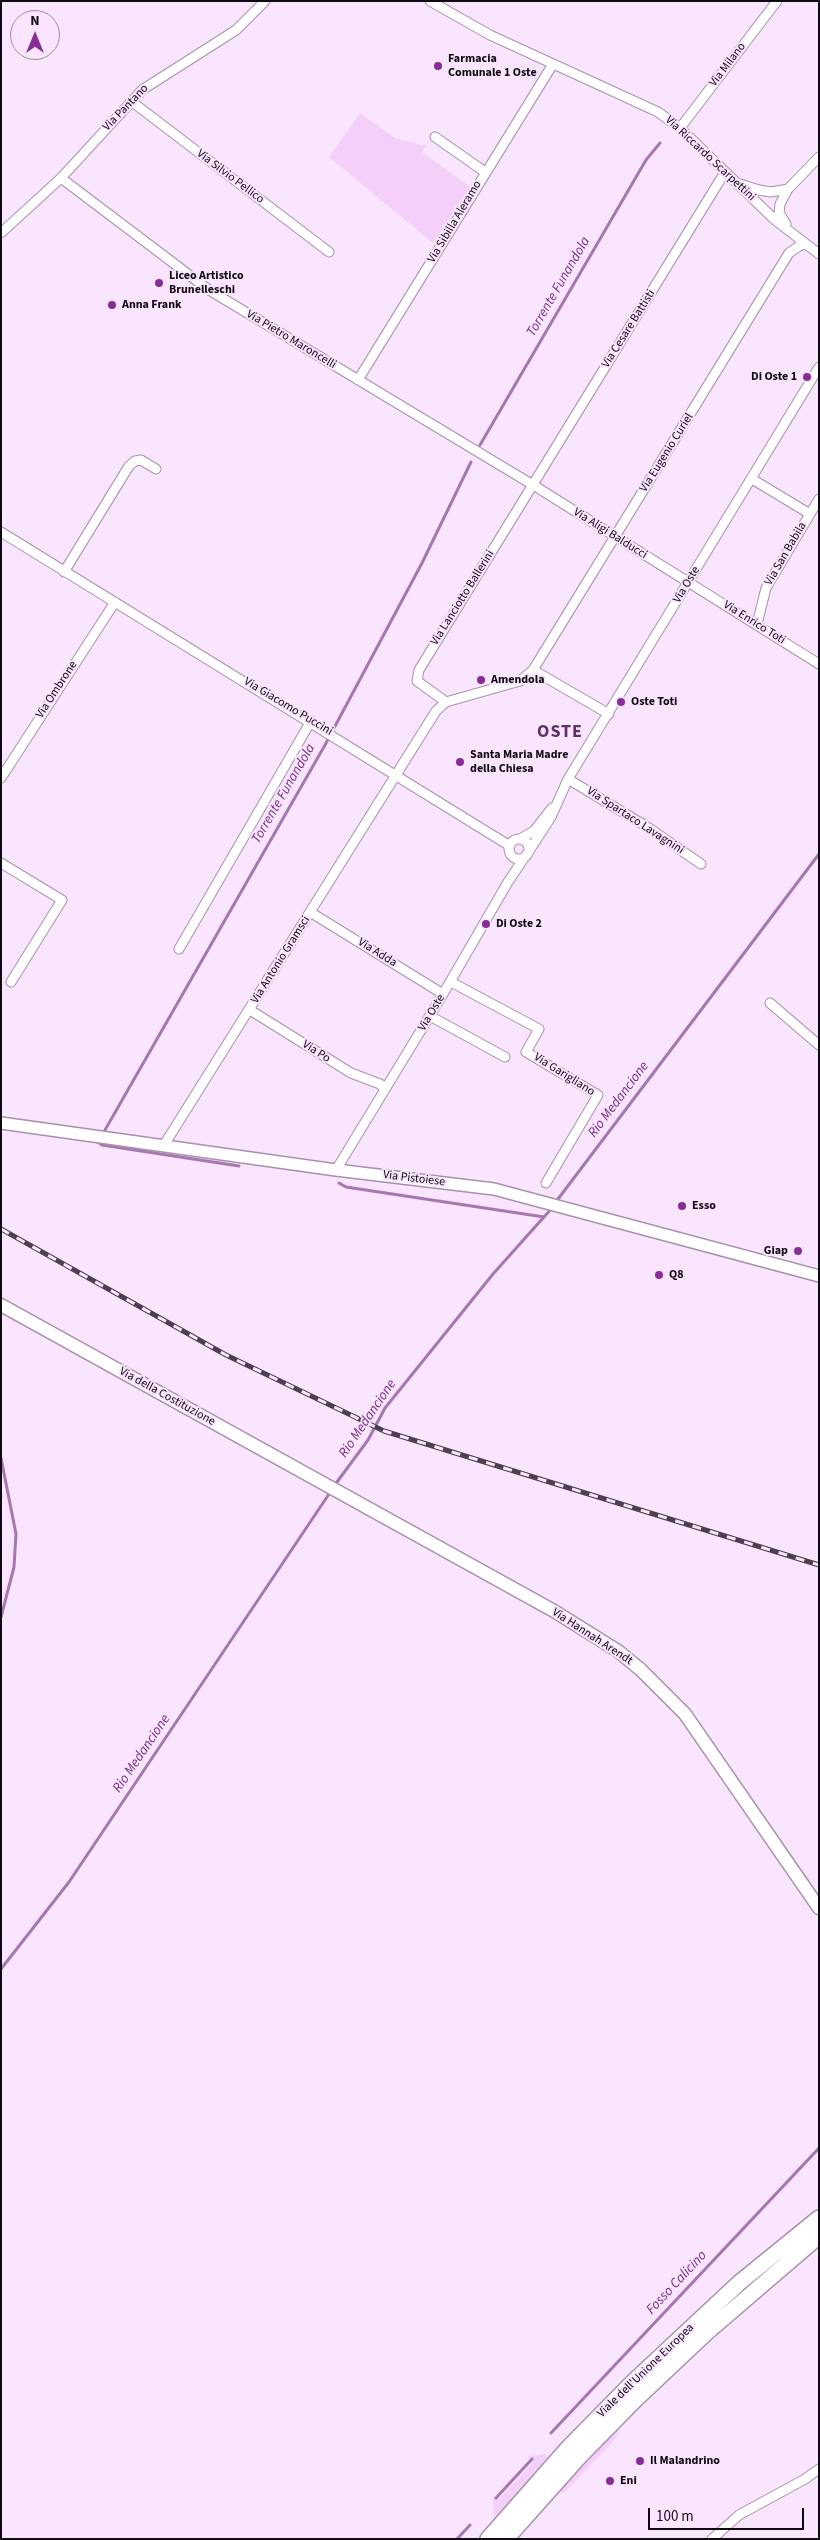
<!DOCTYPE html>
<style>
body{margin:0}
#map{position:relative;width:820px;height:2540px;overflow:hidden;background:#f9e5fd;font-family:"Source Sans 3",sans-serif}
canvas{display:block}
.frame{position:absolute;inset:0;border:2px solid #100812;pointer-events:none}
.north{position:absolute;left:10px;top:10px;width:50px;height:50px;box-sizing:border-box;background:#f9e5fd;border:1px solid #9c8d9f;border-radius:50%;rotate:0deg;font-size:14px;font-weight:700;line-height:20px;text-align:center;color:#100812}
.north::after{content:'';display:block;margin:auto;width:18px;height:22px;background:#872c98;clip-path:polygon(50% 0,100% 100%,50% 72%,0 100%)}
.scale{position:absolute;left:648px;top:2508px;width:156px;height:22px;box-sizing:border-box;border:2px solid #100812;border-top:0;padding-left:6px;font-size:15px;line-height:18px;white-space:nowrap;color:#100812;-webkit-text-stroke:4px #f9e5fd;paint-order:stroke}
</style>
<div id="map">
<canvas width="820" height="2540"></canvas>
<div class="frame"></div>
<div class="north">N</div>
<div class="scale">100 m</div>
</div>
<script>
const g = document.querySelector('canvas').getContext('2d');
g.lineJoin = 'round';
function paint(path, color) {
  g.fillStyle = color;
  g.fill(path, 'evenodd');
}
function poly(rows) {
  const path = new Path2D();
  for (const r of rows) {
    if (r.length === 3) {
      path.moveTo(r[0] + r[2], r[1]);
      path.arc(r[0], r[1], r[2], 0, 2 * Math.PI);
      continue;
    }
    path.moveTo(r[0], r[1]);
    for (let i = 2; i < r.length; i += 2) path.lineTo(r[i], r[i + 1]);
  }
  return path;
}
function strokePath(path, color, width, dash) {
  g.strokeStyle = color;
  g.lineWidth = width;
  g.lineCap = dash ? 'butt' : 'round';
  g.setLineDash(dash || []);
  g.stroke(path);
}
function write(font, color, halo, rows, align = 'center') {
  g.font = font + ' "Source Sans 3",sans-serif';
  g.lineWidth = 4;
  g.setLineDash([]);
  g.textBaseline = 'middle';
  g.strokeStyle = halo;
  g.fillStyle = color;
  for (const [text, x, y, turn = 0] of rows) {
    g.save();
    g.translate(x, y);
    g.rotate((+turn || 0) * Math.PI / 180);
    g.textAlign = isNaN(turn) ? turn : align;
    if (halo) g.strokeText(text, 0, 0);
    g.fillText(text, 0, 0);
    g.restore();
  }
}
paint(poly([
 [360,113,395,138,426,146,422,152,470,187,433,243,329,157],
 [620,2426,616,2438,566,2491,556,2495],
 [545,2454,549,2458,494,2519,493,2496,499,2499,533,2463,528,2456]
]), '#f3cff9');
strokePath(poly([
 [480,445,646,160,660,143],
 [105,1130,325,745,422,563,471,462],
 [98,1142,102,1145,239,1166],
 [339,1183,346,1187,544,1217],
 [555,1203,819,854],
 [1,1458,16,1534,14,1567,1,1617],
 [334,1486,368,1440,385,1408,493,1274,552,1208],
 [1,1969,69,1882,331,1491],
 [551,2433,819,2148],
 [496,2498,532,2459],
 [457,2539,470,2525]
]), '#a677b0', 3);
const minor = poly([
 [430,1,490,35,658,112,680,128,775,220,819,254],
 [131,101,329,252],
 [680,128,777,1],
 [435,137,485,172],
 [61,178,209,290,538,488,819,664],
 [740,184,759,190,771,192,788,189],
 [786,224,779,213,780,204,788,189,819,157],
 [1,233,61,178,142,90,236,30,265,1],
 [358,380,553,64],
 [752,479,810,514,766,588,757,624],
 [810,514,819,499],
 [1,532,510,846],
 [64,572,129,466,135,461,141,460,156,469],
 [533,670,609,714],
 [446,702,417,681,419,670,725,172],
 [1,778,115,602],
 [568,779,649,828,701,864],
 [520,839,534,831,552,808],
 [519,849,10],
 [529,851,551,817,568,779,819,367],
 [1,863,62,900,11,982],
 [310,912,443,994],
 [179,949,311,721],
 [451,982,539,1029,526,1052,598,1095,546,1183],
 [770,1003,819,1045],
 [250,1010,351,1073,380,1084,385,1089],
 [430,1016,505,1057],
 [164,1145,436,711,446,702,520,681,533,670,789,253,799,246,806,244],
 [336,1170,443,994,508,882,526,855],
 [712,2539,739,2515,805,2479,819,2469]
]);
const tertiary = poly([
 [1,1123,336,1170,494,1189,819,1276]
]);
const secondary = poly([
 [1,1305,554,1611,618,1651,641,1670,685,1714,819,1908]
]);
const primary = poly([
 [488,2539,569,2447,632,2383,739,2283,819,2218],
 [506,2539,579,2457,635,2400,706,2333,819,2236]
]);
strokePath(minor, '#a890ac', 11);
strokePath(tertiary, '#a890ac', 14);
strokePath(secondary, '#a890ac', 15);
strokePath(primary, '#a890ac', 18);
strokePath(minor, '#fff', 9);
strokePath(tertiary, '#fff', 11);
strokePath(secondary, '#fff', 12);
strokePath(primary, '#fff', 15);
const rail = poly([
 [1,1229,226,1355,384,1431,819,1565]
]);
strokePath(rail, '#4b404d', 5);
strokePath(rail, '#f9e5fd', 3, [9]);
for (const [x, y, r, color] of [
 [438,66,5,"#872c98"],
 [159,283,5,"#872c98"],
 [112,305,5,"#872c98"],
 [807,377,5,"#872c98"],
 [481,680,5,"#872c98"],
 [621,702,5,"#872c98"],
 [460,762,5,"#872c98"],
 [486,924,5,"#872c98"],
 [682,1206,5,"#872c98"],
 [798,1251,5,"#872c98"],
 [659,1275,5,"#872c98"],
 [640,2461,5,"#872c98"],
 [610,2481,5,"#872c98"]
]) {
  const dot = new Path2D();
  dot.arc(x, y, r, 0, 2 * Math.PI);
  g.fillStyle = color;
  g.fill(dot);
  strokePath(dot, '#f9e5fd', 2);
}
write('bold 12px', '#100812', '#f9e5fd', [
 ["Farmacia",448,59],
 ["Comunale 1 Oste",448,73],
 ["Liceo Artistico",169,276],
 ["Brunelleschi",169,290],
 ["Anna Frank",122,305],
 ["Di Oste 1",797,377,"right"],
 ["Amendola",491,680],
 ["Oste Toti",631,702],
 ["Santa Maria Madre",470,755],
 ["della Chiesa",470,769],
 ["Di Oste 2",496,924],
 ["Esso",692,1206],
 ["Giap",788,1251,"right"],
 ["Q8",669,1275],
 ["Il Malandrino",650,2461],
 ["Eni",620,2481]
], 'left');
write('12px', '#100812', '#f9e5fd', [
 ["Via Milano",728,65,-53],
 ["Via Pantano",126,108,-46],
 ["Via Riccardo Scarpettini",710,159,43],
 ["Via Silvio Pellico",230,177,37],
 ["Via Sibilla Aleramo",455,222,-59],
 ["Via Cesare Battisti",629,329,-58],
 ["Via Pietro Maroncelli",291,340,31],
 ["Via Eugenio Curiel",667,453,-58],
 ["Via Aligi Balducci",610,534,32],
 ["Via San Babila",786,554,-60],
 ["Via Oste",687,585,-59],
 ["Via Lanciotto Ballerini",463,598,-58],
 ["Via Enrico Toti",754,623,32],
 ["Via Ombrone",57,690,-57],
 ["Via Giacomo Puccini",288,707,31],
 ["Via Spartaco Lavagnini",635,821,33],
 ["Via Adda",377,953,32],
 ["Via Antonio Gramsci",281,960,-58],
 ["Via Oste",432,1013,-59],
 ["Via Po",316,1052,32],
 ["Via Garigliano",564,1075,32],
 ["Via Pistoiese",414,1179,7],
 ["Via della Costituzione",167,1397,29],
 ["Via Hannah Arendt",592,1637,33],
 ["Viale dell'Unione Europea",646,2371,-44]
]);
write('italic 14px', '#762b85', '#f9e5fd', [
 ["Torrente Funandola",559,287,-60],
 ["Torrente Funandola",284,794,-60],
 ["Rio Medancione",619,1100,-53],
 ["Rio Medancione",368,1419,-56],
 ["Rio Medancione",142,1754,-56],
 ["Fosso Calicino",677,2283,-47]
]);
g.letterSpacing = '1px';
write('bold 18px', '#5e3267', '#f9e5fd', [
 ["OSTE",560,733]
]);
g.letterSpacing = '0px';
</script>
